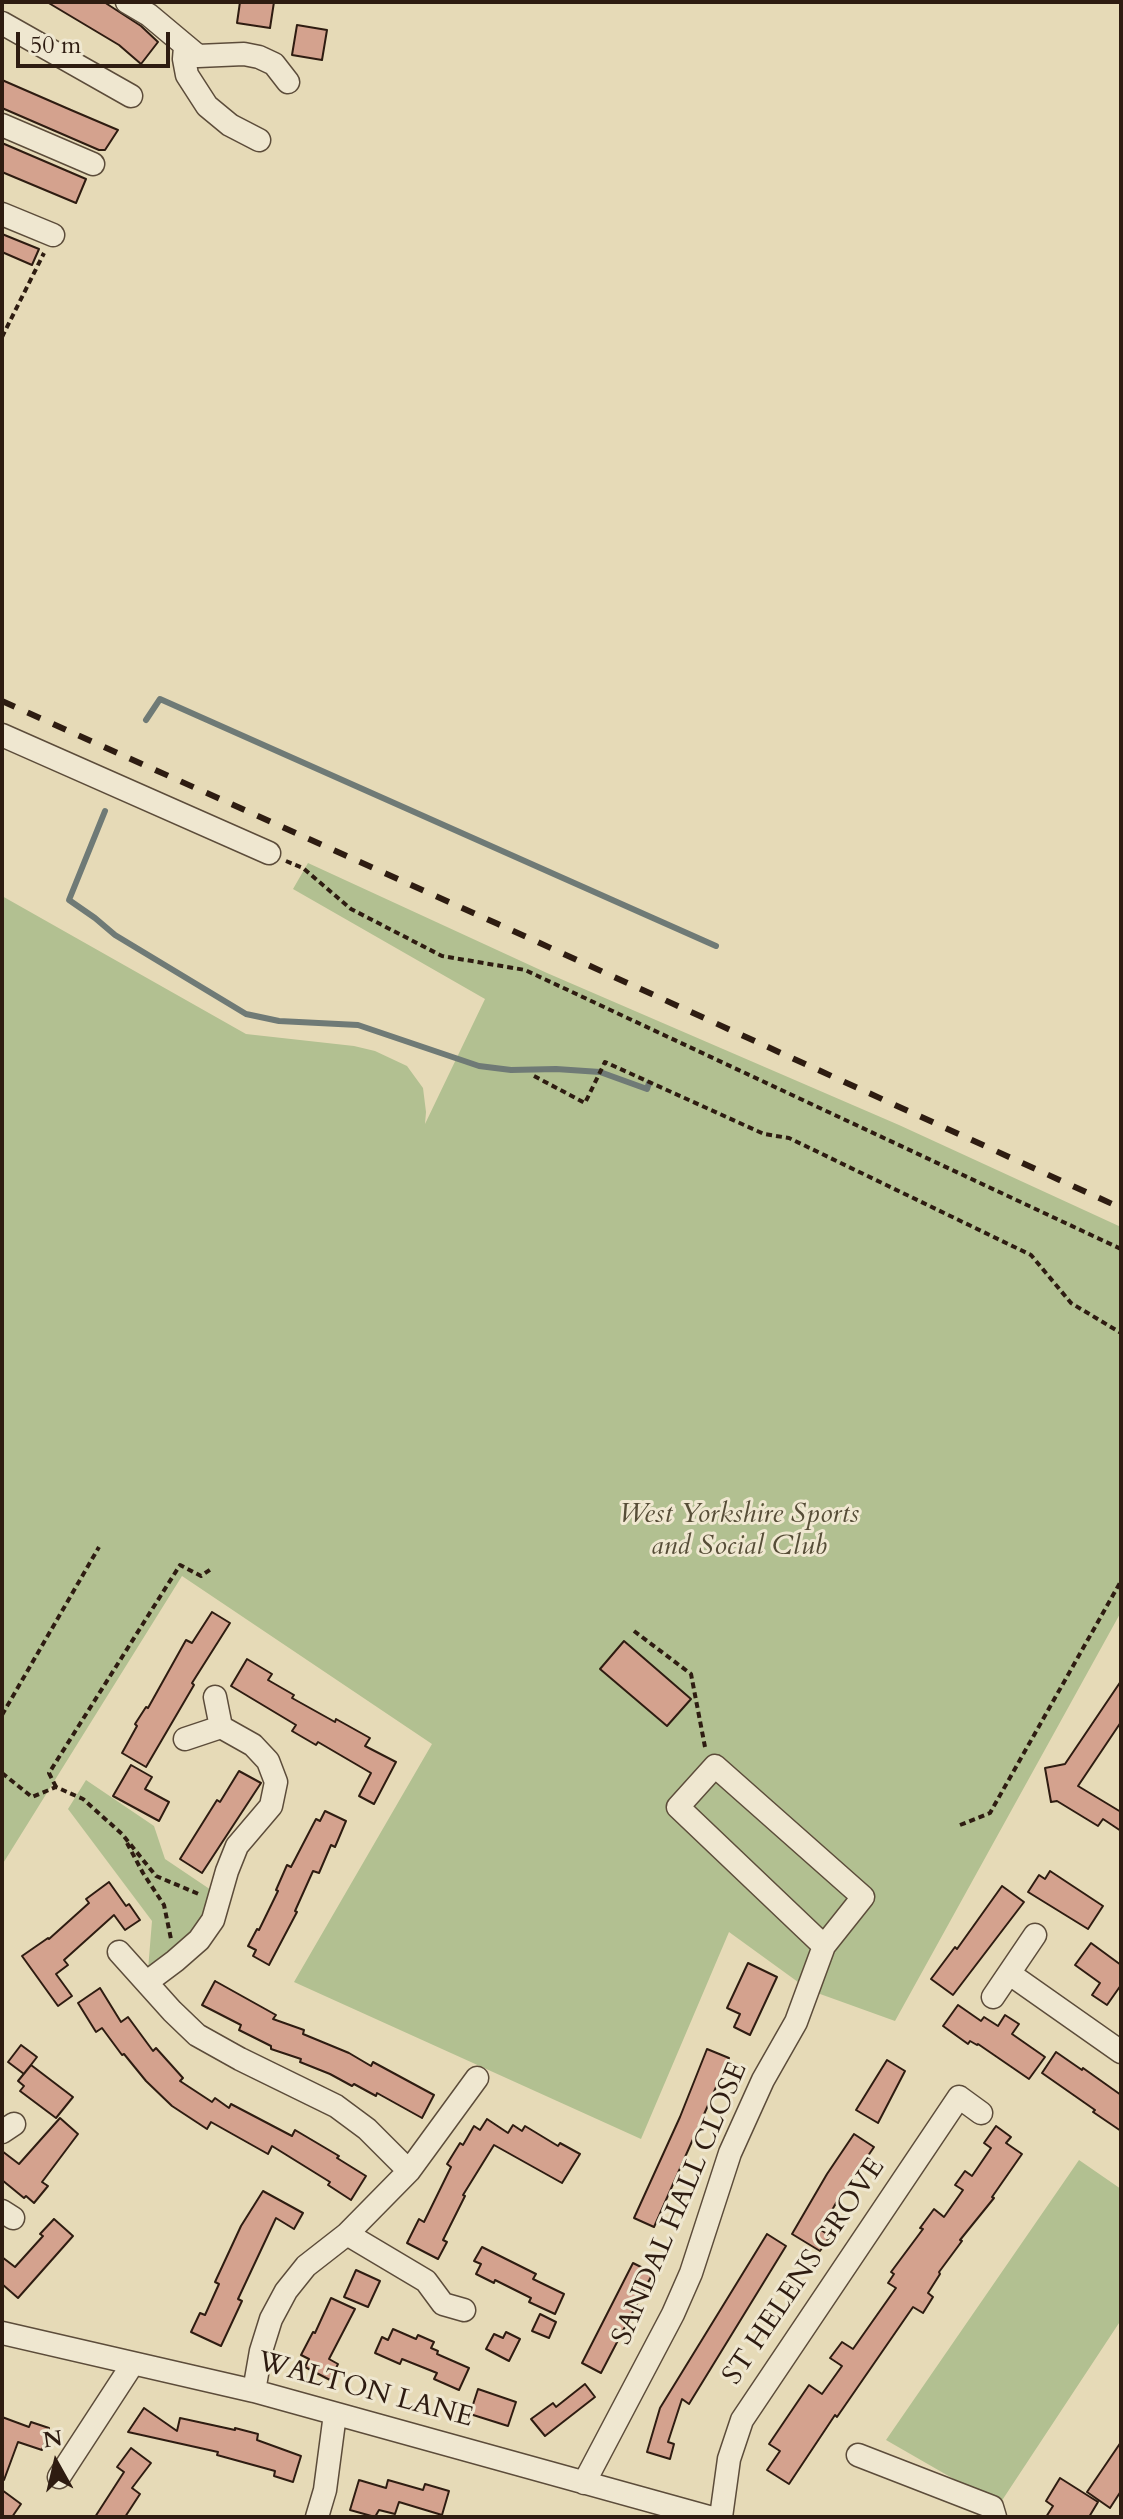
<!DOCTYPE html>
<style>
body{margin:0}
#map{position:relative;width:1123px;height:2519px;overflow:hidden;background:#e6dab7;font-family:Cardo,serif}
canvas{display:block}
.frame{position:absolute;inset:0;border:4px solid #2e1c11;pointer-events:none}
.north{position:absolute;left:16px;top:2423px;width:80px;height:80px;-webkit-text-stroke:6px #efe7d0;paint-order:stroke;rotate:352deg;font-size:22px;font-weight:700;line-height:32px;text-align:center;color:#2e1c11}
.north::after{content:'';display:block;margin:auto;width:28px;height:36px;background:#2e1c11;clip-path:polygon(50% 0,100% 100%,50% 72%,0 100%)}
.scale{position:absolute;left:16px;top:32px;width:154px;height:36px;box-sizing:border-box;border:4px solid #2e1c11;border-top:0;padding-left:10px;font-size:24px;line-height:28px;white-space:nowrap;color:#2e1c11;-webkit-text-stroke:6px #efe7d0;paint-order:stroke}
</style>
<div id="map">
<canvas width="1123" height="2519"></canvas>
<div class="frame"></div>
<div class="north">N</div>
<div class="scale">50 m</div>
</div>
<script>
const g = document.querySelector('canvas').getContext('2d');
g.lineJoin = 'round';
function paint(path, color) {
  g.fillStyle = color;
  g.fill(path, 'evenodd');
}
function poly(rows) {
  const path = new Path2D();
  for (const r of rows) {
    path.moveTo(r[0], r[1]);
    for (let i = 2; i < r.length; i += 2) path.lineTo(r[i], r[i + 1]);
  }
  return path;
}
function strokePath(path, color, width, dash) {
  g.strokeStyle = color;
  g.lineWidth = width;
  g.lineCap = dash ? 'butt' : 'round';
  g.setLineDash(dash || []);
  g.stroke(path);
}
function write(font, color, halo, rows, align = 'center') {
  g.font = font + ' Cardo,serif';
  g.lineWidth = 6;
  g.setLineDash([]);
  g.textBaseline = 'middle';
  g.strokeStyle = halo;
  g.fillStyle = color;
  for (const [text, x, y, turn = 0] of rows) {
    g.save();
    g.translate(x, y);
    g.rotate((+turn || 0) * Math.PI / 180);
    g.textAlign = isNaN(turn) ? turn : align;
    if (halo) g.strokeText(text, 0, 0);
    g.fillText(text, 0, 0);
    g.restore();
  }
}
paint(poly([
 [308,863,547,973,899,1125,1121,1227,1121,1612,895,2021,809,1990,729,1932,641,2139,294,1982,432,1744,182,1576,2,1865,2,896,246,1034,354,1046,375,1051,407,1066,423,1088,426,1112,425,1124,485,999,293,889],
 [86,1780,154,1826,165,1859,220,1896,213,1920,147,1982,152,1921,68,1809],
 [1079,2160,1121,2189,1121,2320,999,2505,886,2440]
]), '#b2c091');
strokePath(poly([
 [146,720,160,699,716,946],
 [105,811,69,900,95,918,115,935,246,1014,279,1021,358,1025,479,1066,511,1070,556,1069,600,1072,647,1089,649,1083]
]), '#6f7a76', 6);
const building = poly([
 [47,2,104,2,141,26,158,42,141,64,119,45,47,2],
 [240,2,274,2,270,28,237,23,240,2],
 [297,25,327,30,322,60,292,55,297,25],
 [2,80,71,110,118,130,105,150,99,150,2,108,2,80],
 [2,143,86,179,76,203,2,172,2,143],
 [2,234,39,249,32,265,2,252,2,234],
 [212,1612,230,1623,192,1683,194,1685,146,1767,122,1753,137,1726,135,1724,146,1707,148,1708,186,1640,192,1643,212,1612],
 [624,1641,691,1699,667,1726,600,1669,624,1641],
 [247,1659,272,1674,268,1680,294,1695,292,1698,335,1722,336,1719,370,1738,365,1746,396,1762,374,1804,359,1796,371,1773,318,1742,316,1745,292,1731,296,1725,231,1686,247,1659],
 [1121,1681,1121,1722,1078,1786,1121,1812,1121,1831,1103,1819,1098,1826,1057,1801,1051,1802,1045,1768,1065,1764,1121,1681],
 [131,1765,152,1777,145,1789,169,1802,159,1821,113,1796,131,1765],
 [239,1771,261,1783,202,1873,180,1859,217,1800,220,1802,239,1771],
 [325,1811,346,1821,335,1847,331,1845,319,1873,313,1871,295,1911,297,1912,269,1965,253,1956,256,1950,248,1946,257,1929,259,1930,278,1891,276,1890,287,1865,291,1867,316,1819,320,1821,325,1811],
 [1050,1871,1103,1906,1088,1929,1028,1892,1039,1875,1045,1879,1050,1871],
 [109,1882,126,1906,129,1904,140,1920,125,1930,114,1915,64,1960,68,1965,56,1974,72,1996,58,2006,22,1956,48,1938,49,1939,89,1903,86,1899,109,1882],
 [1002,1886,1024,1902,953,1995,931,1979,955,1947,957,1949,1002,1886],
 [1091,1943,1121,1965,1121,1985,1107,2005,1092,1995,1100,1983,1075,1965,1091,1943],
 [748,1963,777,1977,750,2035,734,2027,740,2014,727,2008,748,1963],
 [215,1981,276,2015,273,2019,304,2030,303,2034,349,2053,371,2066,373,2062,434,2095,422,2118,377,2093,376,2096,354,2084,352,2086,330,2074,300,2062,301,2059,271,2049,271,2046,239,2030,241,2025,202,2005,215,1981],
 [100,1988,121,2022,128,2017,153,2051,156,2048,183,2078,180,2081,212,2102,215,2098,229,2108,231,2104,292,2136,295,2130,339,2156,337,2158,366,2176,351,2200,328,2185,330,2182,272,2146,268,2154,211,2122,207,2129,172,2106,146,2081,124,2054,122,2055,102,2028,96,2032,78,2003,100,1988],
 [958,2005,981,2021,984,2017,998,2026,1005,2015,1019,2024,1012,2034,1045,2057,1029,2079,978,2044,977,2045,970,2041,968,2044,943,2026,958,2005],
 [21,2045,37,2057,24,2074,8,2062,21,2045],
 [707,2049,729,2058,654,2227,634,2218,680,2117,707,2049],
 [1056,2052,1082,2070,1083,2068,1121,2095,1121,2131,1093,2112,1095,2110,1042,2073,1056,2052],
 [887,2060,905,2071,878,2123,856,2110,887,2060],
 [31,2065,73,2097,56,2118,20,2091,24,2086,18,2081,31,2065],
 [60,2118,78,2134,42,2182,48,2186,34,2203,26,2196,24,2198,2,2180,2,2151,19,2164,60,2118],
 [487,2119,508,2133,513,2125,522,2131,525,2126,558,2146,560,2143,580,2154,562,2183,494,2145,463,2195,465,2196,443,2240,447,2242,438,2259,407,2243,419,2219,424,2222,451,2167,447,2164,460,2143,463,2145,474,2126,480,2130,487,2119],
 [996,2126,1011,2137,1006,2143,1022,2154,992,2197,994,2198,960,2240,962,2241,939,2272,940,2274,928,2293,933,2297,923,2313,913,2307,837,2417,835,2415,789,2484,767,2470,780,2451,769,2444,809,2385,822,2394,842,2366,830,2358,842,2342,853,2349,896,2288,888,2283,894,2274,891,2272,923,2229,920,2228,934,2209,944,2217,963,2190,955,2185,965,2171,972,2176,991,2148,984,2143,996,2126],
 [854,2134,874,2147,836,2203,821,2230,830,2236,820,2251,792,2234,827,2174,854,2134],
 [263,2191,303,2213,294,2229,276,2218,238,2299,242,2301,221,2346,191,2332,200,2313,205,2315,219,2284,215,2282,241,2226,263,2191],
 [54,2219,73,2236,18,2298,2,2284,2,2257,15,2267,43,2236,40,2234,54,2219],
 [767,2234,786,2246,689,2404,682,2399,668,2442,674,2444,670,2459,647,2452,660,2408,767,2234],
 [482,2247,536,2274,533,2279,564,2294,555,2314,529,2302,531,2298,495,2280,494,2283,476,2274,481,2264,474,2261,482,2247],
 [633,2263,653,2273,601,2373,582,2363,633,2263],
 [356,2270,380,2281,368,2307,344,2297,356,2270],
 [331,2298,355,2309,329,2359,338,2364,330,2380,305,2367,309,2359,301,2355,313,2332,315,2333,331,2298],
 [540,2314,556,2322,549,2338,532,2331,540,2314],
 [393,2329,416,2339,418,2335,434,2342,431,2348,438,2351,437,2354,469,2368,459,2390,434,2379,437,2373,402,2359,400,2364,375,2353,382,2337,388,2340,393,2329],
 [506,2332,520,2339,509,2361,486,2349,494,2334,503,2338,506,2332],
 [585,2384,595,2397,545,2436,531,2419,553,2403,556,2407,585,2384],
 [478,2389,516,2402,508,2426,470,2414,478,2389],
 [144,2408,177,2431,180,2418,235,2430,235,2428,258,2434,257,2440,301,2456,293,2482,274,2476,275,2471,217,2455,218,2452,128,2432,144,2408],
 [2,2417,29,2427,31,2422,49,2428,42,2450,18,2442,4,2480,2,2480,2,2417],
 [1121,2442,1121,2491,1110,2508,1087,2492,1121,2442],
 [131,2448,151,2463,132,2488,140,2494,125,2517,95,2517,124,2472,117,2467,131,2448],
 [1060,2478,1098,2502,1089,2517,1046,2517,1053,2506,1046,2501,1060,2478],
 [359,2480,386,2488,388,2480,423,2490,425,2484,449,2491,442,2515,399,2502,395,2514,379,2510,375,2517,350,2510,359,2480],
 [2,2490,21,2504,12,2517,2,2517,2,2490]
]);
paint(building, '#d4a28e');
strokePath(building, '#2e1c11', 2);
const minor = poly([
 [127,2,149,15,198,56,244,54,259,57,274,64,288,82],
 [2,23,131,96],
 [185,47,184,59,187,75,207,106,230,125,259,140],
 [2,125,93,164],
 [2,214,53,235],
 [2,735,269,853],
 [185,1739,221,1727,215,1697],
 [119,1952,172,2011,197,2035,240,2059,336,2106,367,2129,409,2171],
 [1010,1974,1121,2052],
 [147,1982,175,1961,199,1940,213,1920,227,1871,237,1846,271,1806,276,1782,268,1761,253,1745,221,1727],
 [993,1997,1035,1935],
 [2,2132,14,2124],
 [2,2211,13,2218],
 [347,2234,426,2281,443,2304,464,2310],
 [2,2333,254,2391,709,2517],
 [254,2391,261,2351,271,2319,286,2291,306,2266,347,2234,409,2171,477,2078],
 [858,2455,992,2507,995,2517],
 [59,2477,132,2365],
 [584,2483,673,2314,691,2273,730,2153,763,2080,796,2022,824,1946,678,1807,715,1766,863,1897,824,1946],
 [317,2517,325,2490,335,2414],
 [721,2517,729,2459,742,2420,959,2097,981,2113]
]);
strokePath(minor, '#5c4c3a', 25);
strokePath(poly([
 [2,337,44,253],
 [286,861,303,868,351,909,442,956,525,970,1121,1249],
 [534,1076,585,1103,605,1062,764,1134,789,1138,1031,1255,1071,1303,1121,1333],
 [634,1631,691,1674,705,1747],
 [2,1715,99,1547],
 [2,1773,32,1797,56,1787,83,1799,122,1834,156,1876,201,1895],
 [56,1787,49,1773,180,1565,201,1576,211,1569],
 [960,1825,990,1813,1121,1581],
 [127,1843,143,1873,164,1905,171,1939]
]), '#2e1c11', 4, [6, 4]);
strokePath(minor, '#efe7d0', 22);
strokePath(poly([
 [2,701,498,924,1121,1208]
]), '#2e1c11', 6, [14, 14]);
write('italic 28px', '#564d37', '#efe7d0', [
 ["West Yorkshire Sports",739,1516],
 ["and Social Club",739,1548]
]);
write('28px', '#2e1c11', '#efe7d0', [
 ["SANDAL HALL CLOSE",681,2204,-67],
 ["ST HELENS GROVE",805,2272,-56],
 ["WALTON LANE",365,2391,15]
]);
</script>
